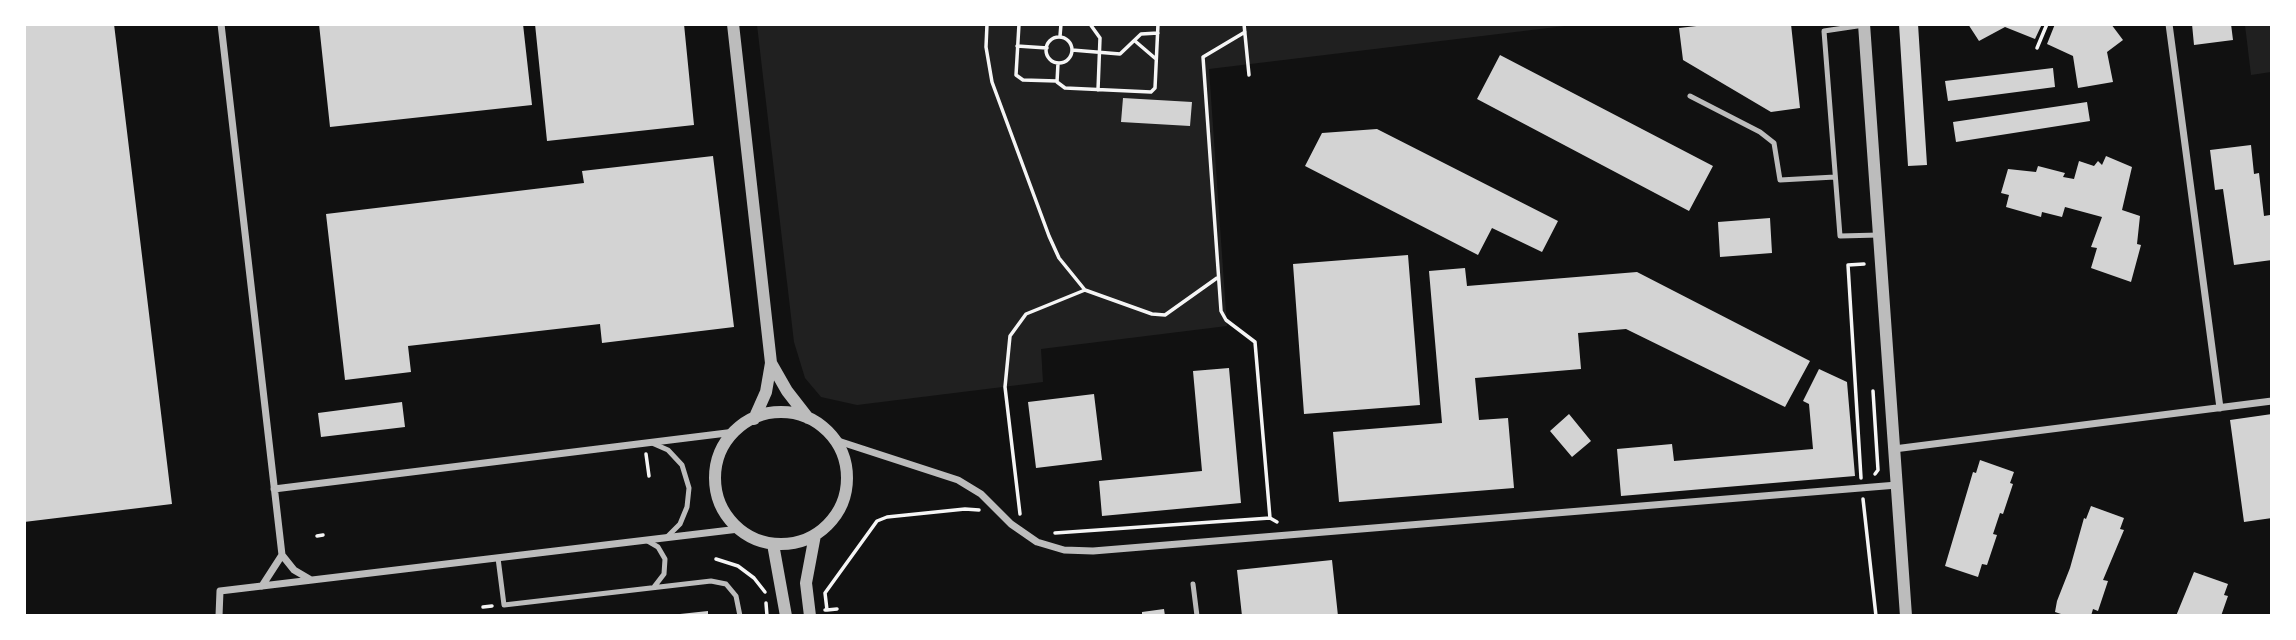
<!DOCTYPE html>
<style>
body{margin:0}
#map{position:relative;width:2296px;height:640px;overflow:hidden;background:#111;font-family:Manrope,sans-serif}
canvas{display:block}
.frame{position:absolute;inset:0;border:26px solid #fff;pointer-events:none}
</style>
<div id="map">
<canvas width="2296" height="640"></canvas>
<div class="frame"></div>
</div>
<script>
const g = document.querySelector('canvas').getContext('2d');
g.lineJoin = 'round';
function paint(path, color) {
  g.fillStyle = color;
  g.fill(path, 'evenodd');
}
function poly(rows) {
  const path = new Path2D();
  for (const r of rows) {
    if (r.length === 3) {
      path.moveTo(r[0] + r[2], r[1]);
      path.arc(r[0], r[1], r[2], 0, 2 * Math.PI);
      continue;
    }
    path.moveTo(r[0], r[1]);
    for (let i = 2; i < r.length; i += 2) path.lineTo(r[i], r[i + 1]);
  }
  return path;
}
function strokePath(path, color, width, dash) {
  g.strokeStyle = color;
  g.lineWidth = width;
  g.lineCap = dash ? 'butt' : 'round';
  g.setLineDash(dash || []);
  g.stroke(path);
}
paint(poly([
 [757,25,1573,25,1209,69,1227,326,1041,349,1043,382,857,405,821,397,805,378,794,342],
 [2245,25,2271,25,2271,72,2251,75]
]), '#202020');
paint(poly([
 [24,24,114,24,172,504,24,522],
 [319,24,523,24,532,105,330,127],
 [535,24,684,24,694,125,547,141],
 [1714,24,1791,24,1800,108,1771,112,1683,60,1679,28],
 [1899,24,1918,24,1927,165,1908,166],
 [1968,24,2042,24,2035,39,2005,27,1979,41],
 [2055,24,2111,24,2123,40,2107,52,2113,82,2078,88,2073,56,2047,44],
 [2192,24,2231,24,2233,40,2194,45],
 [1500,55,1713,166,1689,211,1477,99],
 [2053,68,2055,87,1948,101,1945,81],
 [1123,98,1192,102,1190,126,1121,122],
 [2087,102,2090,121,1956,142,1953,122],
 [1377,129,1558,221,1542,252,1492,228,1478,255,1305,166,1322,133],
 [2251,145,2254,174,2259,173,2264,216,2270,215,2272,260,2234,265,2223,189,2215,190,2210,150],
 [713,156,734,327,602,343,600,324,408,346,411,372,345,380,326,214,584,183,582,171],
 [2106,156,2132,167,2122,210,2140,216,2137,244,2141,245,2131,282,2091,268,2097,248,2091,247,2102,217,2065,207,2062,217,2042,212,2041,217,2006,207,2009,195,2001,193,2008,169,2036,172,2038,166,2065,173,2063,177,2074,179,2079,161,2094,166,2098,161,2102,165],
 [1770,218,1772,253,1720,257,1718,222],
 [1408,255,1420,405,1304,414,1293,264],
 [1465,268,1467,286,1637,272,1810,361,1785,407,1626,329,1578,333,1581,369,1475,378,1479,420,1508,418,1514,488,1339,502,1333,432,1442,423,1429,271],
 [1229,368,1241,503,1102,516,1099,481,1202,471,1193,371],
 [1819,369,1847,382,1855,476,1621,496,1617,449,1672,444,1674,461,1813,449,1809,404,1803,401],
 [1094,394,1102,460,1036,468,1028,402],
 [402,402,405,427,321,437,318,413],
 [1569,414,1591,441,1572,457,1550,431],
 [2272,414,2272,518,2244,522,2230,420],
 [1980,460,2014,472,2010,483,2013,484,2003,514,2000,513,1993,534,1997,535,1987,565,1982,564,1978,577,1945,566,1973,472,1976,473],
 [2091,506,2124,518,2120,529,2124,530,2103,580,2108,581,2098,611,2093,609,2091,616,2067,616,2055,612,2057,601,2070,568,2084,518,2086,519],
 [1332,560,1338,616,1242,616,1237,570],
 [2194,572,2228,584,2224,595,2228,596,2221,616,2176,616],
 [1164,609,1165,616,1142,616,1142,612],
 [708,611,708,616,680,616,680,614]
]), '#d3d3d3');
strokePath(poly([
 [987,24,986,47,992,82,1049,236,1059,258,1085,290,1152,314,1165,315,1217,278],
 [1019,24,1016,75,1023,80,1057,81],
 [1090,24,1100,38,1098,90],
 [1244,24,1249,75],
 [1245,32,1203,57,1221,311,1226,320,1255,342,1270,518],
 [1060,36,1061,24],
 [1059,50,13],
 [1135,41,1156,59],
 [1017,46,1047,48],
 [2037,48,2047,24],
 [1072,50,1120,54,1141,34,1158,33],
 [1058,63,1057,82,1065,88,1151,92,1155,88,1158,24],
 [1873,391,1878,470,1875,474],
 [646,454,649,476],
 [1861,478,1848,265,1864,264],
 [1863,499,1876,616],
 [1020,514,1005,387,1010,336,1026,314,1085,290],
 [1055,533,1270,518,1277,522],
 [317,536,323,535],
 [716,559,738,566,754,578,765,592],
 [766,603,767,616],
 [483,607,492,606],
 [825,610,827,610,825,593,877,521,887,517,965,509,979,510],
 [827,610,837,609]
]), '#f5f5f5', 3.5);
strokePath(poly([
 [1864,25,1824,31,1840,236,1879,235],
 [1690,96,1760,132,1774,143,1780,180,1835,177],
 [652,443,668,450,682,465,689,488,687,507,680,524,666,538],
 [646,540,658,547,665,559,664,574,654,587],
 [498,558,504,605,711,581,726,584,736,596,740,616],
 [1193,584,1197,616]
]), '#bcbcbc', 5);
strokePath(poly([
 [221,24,282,555,294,570,311,580],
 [2169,24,2220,408],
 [835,440,958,480,981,494,1011,524,1037,542,1064,550,1093,551,1897,485],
 [1894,449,2272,401],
 [274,489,735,432],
 [262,586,282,555],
 [219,616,220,591,739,529]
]), '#bcbcbc', 7);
strokePath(poly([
 [733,24,771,363,766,392,754,419],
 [1864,24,1906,616],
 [771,363,787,391,808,418],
 [781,478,66],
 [773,544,786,616],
 [810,616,806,583,815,535]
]), '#bcbcbc', 12);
</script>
